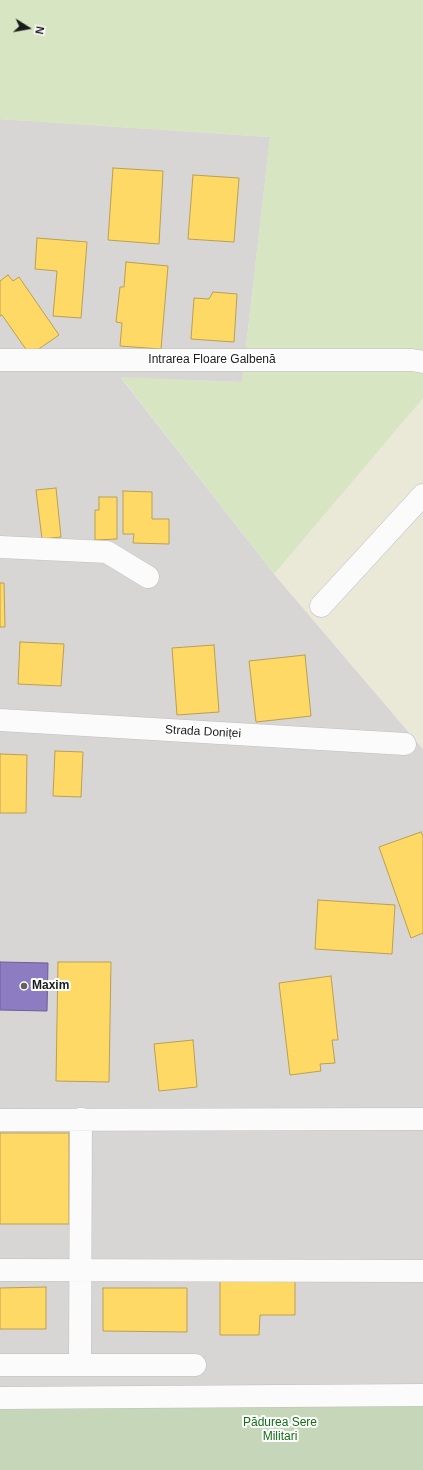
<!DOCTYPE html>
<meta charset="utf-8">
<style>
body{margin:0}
#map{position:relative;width:423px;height:1470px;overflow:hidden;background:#e9e6e3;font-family:Helvetica,sans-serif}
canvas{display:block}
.north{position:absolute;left:8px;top:8px;width:40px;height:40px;-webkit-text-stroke:3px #fff;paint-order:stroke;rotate:101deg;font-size:11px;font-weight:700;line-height:16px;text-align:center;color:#1b1b1b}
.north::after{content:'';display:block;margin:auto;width:14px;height:18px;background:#1b1b1b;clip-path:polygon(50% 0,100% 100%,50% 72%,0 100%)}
</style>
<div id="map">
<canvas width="423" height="1470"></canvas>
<div class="north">N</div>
</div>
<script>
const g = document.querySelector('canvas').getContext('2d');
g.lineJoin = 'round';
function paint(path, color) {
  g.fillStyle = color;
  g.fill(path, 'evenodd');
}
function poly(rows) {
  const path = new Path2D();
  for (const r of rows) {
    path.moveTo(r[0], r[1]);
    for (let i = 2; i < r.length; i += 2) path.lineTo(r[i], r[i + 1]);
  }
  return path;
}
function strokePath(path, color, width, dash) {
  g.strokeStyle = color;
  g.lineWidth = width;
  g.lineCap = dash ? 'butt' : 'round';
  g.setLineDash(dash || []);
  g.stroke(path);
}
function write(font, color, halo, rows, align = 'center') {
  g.font = font + ' Helvetica,sans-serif';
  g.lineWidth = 4;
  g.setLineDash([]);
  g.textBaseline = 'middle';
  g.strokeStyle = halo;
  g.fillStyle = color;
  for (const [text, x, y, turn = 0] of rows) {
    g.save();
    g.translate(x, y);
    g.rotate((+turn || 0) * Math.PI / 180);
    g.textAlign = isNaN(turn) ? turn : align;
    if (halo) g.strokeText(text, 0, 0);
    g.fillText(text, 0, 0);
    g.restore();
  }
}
paint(poly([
 [0,119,270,137,242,382,121,378,274,574,423,749,423,1389,0,1392]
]), '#d8d6d5');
paint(poly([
 [423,398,423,749,274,574]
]), '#eae8d6');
paint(poly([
 [0,0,423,0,423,398,274,574,121,377,242,382,270,137,0,119]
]), '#d7e5c3');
paint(poly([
 [423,1389,423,1470,0,1470,0,1392]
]), '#c6d6b9');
const homes = poly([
 [113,168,163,171,159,244,108,240,113,168],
 [193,175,239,178,234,242,188,239,193,175],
 [37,238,87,242,81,318,53,316,57,271,35,269,37,238],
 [126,262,168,266,161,349,120,346,122,323,116,322,120,287,124,287,126,262],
 [8,275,13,281,19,277,59,335,30,355,2,315,0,316,0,281,8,275],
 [213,292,237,294,234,342,191,339,194,298,209,299,213,292],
 [56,488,61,537,42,539,36,490,56,488],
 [123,491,152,492,152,519,169,519,169,544,133,543,134,534,123,534,123,491],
 [99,497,117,497,117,539,95,540,95,510,99,510,99,497],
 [0,583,4,583,5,627,0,627,0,583],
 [20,642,64,644,61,686,18,684,20,642],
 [214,645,219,712,177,715,172,648,214,645],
 [305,655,311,716,256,722,249,661,305,655],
 [55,751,83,752,81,797,53,796,55,751],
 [0,754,27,755,26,813,0,813,0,754],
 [421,832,423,836,423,933,411,938,379,847,421,832],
 [318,900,395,905,392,954,315,949,318,900],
 [58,962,111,962,109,1082,56,1081,58,962],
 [331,976,338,1040,332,1040,335,1063,320,1064,321,1071,290,1075,279,983,331,976],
 [193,1040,197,1087,159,1091,154,1044,193,1040],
 [0,1133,69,1133,69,1224,0,1224,0,1133],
 [220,1281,295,1281,295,1315,260,1315,259,1335,220,1335,220,1281],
 [46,1287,46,1329,0,1329,0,1288,46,1287],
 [103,1288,187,1288,187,1332,103,1331,103,1288]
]);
paint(homes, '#ffd966');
strokePath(homes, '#bba050', 1);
const offices = poly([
 [0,962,48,963,47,1011,0,1010,0,962]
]);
paint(offices, '#8e7cc3');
strokePath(offices, '#6c5f91', 1);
const minor = poly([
 [0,360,412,360,423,362],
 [0,547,107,552,148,577],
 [321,606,423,495],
 [0,720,405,744],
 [0,1120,423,1119],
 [0,1270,423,1271],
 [0,1365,195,1365],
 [80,1365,81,1119],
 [0,1398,423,1395]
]);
strokePath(minor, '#c0bfbe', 23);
strokePath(minor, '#fcfbfb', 22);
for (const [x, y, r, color] of [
 [24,986,4,"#636261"]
]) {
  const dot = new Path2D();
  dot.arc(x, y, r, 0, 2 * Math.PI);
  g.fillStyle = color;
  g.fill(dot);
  strokePath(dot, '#fff', 1.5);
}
write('12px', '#1b1b1b', '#fff', [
 ["Intrarea Floare Galbenă",212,360],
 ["Strada Doniței",203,732,3]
]);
write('bold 12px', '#1b1b1b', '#fff', [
 ["Maxim",32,986]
], 'left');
write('12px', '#107112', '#fff', [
 ["Pădurea Sere",280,1423],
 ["Militari",280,1437]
]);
</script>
